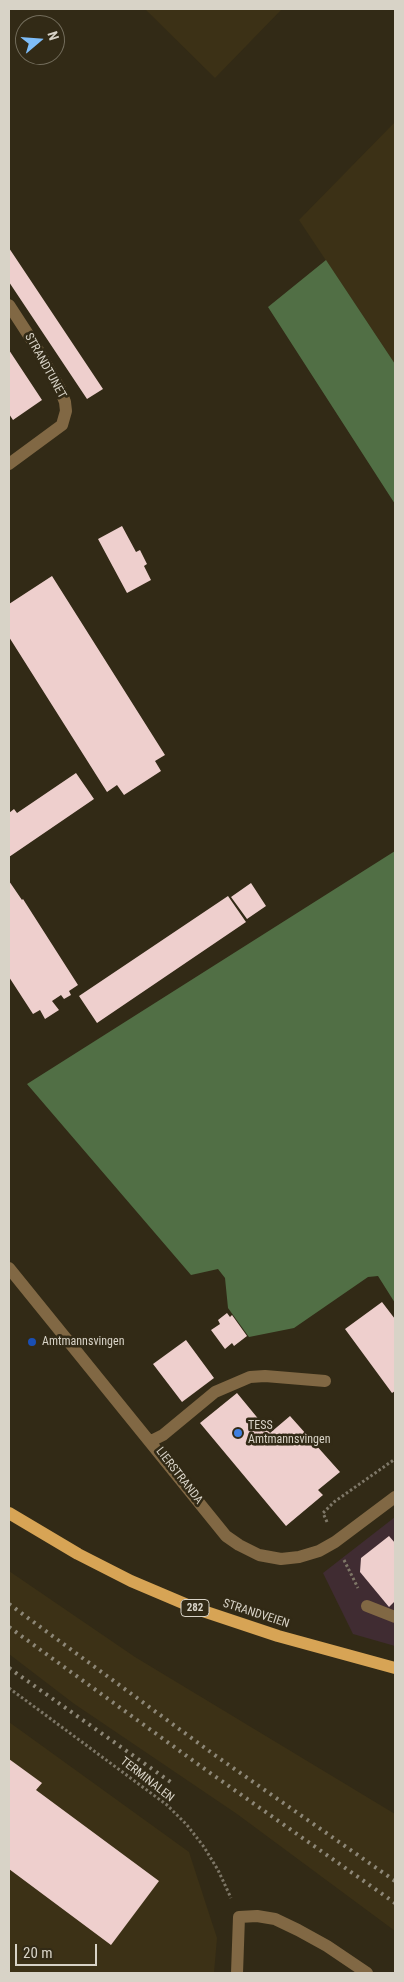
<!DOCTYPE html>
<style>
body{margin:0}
#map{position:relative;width:404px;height:1982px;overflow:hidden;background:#322a16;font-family:"Roboto Condensed",sans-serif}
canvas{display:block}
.frame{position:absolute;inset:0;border:10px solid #d8d3c7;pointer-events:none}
.north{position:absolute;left:15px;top:15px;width:50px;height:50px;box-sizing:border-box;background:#322a16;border:1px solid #746e5d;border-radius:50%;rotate:72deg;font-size:14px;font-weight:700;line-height:20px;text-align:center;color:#d8d3c7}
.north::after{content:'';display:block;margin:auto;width:18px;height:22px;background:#7ebdf9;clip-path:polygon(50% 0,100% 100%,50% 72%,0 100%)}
.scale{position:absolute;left:15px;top:1944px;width:82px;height:22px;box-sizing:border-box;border:2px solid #d8d3c7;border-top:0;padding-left:6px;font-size:15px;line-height:18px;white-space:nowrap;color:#d8d3c7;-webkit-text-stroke:4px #322a16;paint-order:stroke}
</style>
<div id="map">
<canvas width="404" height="1982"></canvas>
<div class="frame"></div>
<div class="north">N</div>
<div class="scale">20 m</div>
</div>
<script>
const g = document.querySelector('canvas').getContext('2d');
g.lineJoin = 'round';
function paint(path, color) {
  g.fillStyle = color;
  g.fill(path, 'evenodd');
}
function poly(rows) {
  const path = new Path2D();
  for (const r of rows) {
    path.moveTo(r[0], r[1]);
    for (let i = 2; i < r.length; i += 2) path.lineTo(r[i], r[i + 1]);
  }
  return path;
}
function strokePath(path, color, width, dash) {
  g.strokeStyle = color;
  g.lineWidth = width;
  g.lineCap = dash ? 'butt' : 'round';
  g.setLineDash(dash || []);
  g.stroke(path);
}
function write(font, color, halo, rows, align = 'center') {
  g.font = font + ' "Roboto Condensed",sans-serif';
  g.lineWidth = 5;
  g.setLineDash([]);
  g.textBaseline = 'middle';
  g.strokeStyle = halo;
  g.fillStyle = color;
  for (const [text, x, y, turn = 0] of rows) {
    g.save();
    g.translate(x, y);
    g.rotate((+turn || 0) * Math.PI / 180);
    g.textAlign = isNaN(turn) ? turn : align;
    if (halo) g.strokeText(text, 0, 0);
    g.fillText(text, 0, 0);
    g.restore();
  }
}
paint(poly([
 [395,1517,395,1646,353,1634,323,1573]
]), '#402c32');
paint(poly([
 [145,9,282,9,215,78],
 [395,122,395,364,299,220],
 [9,1571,135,1657,395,1814,395,1931,237,1814,73,1703,9,1654],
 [9,1722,189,1852,217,1938,214,1973,9,1973]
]), '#3c3116');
paint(poly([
 [326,260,395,364,395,504,268,307],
 [395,851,395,1303,378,1276,368,1277,294,1328,249,1337,228,1308,225,1278,218,1269,191,1275,27,1084]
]), '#516f45');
paint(poly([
 [9,248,103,389,87,399,9,282],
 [9,350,42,400,13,420,9,414],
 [122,526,136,552,140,550,147,564,144,566,151,580,127,593,98,539],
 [52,576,165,755,155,761,161,771,124,795,117,785,107,792,9,637,9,604],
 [76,773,94,799,9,857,9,813,14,809,17,813],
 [9,881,22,900,23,899,78,985,69,991,71,995,64,999,61,995,52,1001,59,1010,45,1019,40,1010,33,1014,9,977],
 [251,883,266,906,247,919,231,897],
 [228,896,246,922,97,1023,79,996],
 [382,1302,395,1319,395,1391,392,1393,345,1329],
 [227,1313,230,1317,232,1315,247,1336,234,1346,232,1343,225,1349,211,1330,220,1324,218,1320],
 [186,1340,214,1378,182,1402,153,1364],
 [237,1393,270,1433,290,1416,340,1472,318,1490,323,1495,286,1526,200,1423],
 [389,1536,395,1543,395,1601,389,1607,360,1572,361,1558],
 [9,1759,42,1783,36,1790,159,1881,111,1945,9,1869]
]), '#eecfcd');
strokePath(poly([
 [327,1522,323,1513,334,1502,395,1459],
 [344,1560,358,1588],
 [9,1688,167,1805,187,1825,204,1847,218,1870,231,1898]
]), '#7e7767', 3, [2.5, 2.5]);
strokePath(poly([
 [9,305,35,345,60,389,65,402,66,411,62,425,9,464],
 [9,1268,226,1536,239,1545,259,1555,281,1559,299,1557,319,1551,335,1542,395,1497],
 [151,1441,163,1435,215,1392,250,1377,265,1376,325,1381],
 [367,1606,395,1617],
 [237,1973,239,1917,257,1916,275,1919,298,1930,327,1946,367,1973]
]), '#816844', 12);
strokePath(poly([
 [9,1513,78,1554,131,1581,197,1609,278,1636,395,1668]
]), '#d7a455', 12);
strokePath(poly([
 [9,1604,216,1756,395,1881],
 [9,1627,206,1770,395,1903],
 [9,1668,172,1783]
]), '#8d8777', 4, [2.5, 5]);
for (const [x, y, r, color] of [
 [32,1342,5,"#1a4fb4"],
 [238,1433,5,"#3f7fe0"]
]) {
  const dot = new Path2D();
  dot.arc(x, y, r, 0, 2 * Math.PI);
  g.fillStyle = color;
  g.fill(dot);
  strokePath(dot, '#322a16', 2);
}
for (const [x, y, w] of [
 [195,1608,28]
]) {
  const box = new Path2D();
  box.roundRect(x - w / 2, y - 8.5, w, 17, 4);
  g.fillStyle = '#322a16';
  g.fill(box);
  strokePath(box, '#d8d3c7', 1);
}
write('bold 11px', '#d8d3c7', null, [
 ["282",195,1608]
]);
write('12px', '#d8d3c7', '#322a16', [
 ["STRANDTUNET",45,366,61],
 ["LIERSTRANDA",179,1476,52],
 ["STRANDVEIEN",256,1614,18],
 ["TERMINALEN",147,1780,38]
]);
write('12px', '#d8d3c7', '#322a16', [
 ["Amtmannsvingen",42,1342],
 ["TESS",248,1426],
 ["Amtmannsvingen",248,1440]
], 'left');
</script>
